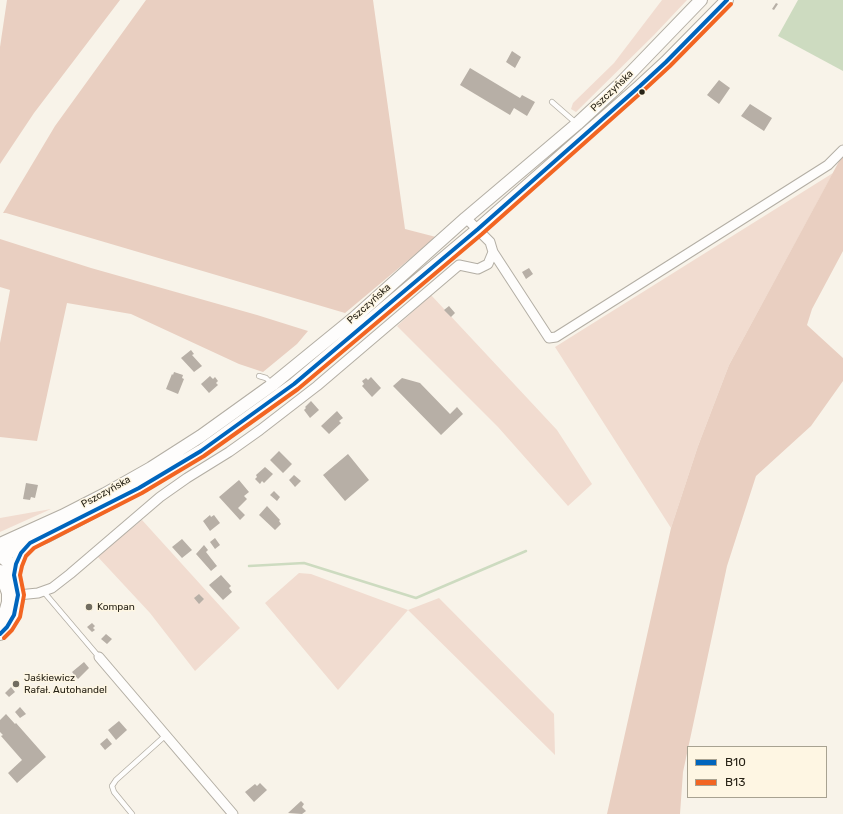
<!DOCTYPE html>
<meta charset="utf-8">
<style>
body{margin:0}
#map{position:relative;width:843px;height:814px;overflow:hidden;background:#f8f3e9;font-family:Rubik,sans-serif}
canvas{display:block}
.legend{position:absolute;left:687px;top:746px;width:140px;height:52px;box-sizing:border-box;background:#fef6e3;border:1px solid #a8a291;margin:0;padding:5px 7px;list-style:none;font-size:12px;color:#282317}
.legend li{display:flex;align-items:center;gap:8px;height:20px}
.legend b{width:20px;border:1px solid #a8a291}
</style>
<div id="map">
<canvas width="843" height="814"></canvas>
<ul class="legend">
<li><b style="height:5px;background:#0065bd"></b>B10</li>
<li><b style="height:5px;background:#f26522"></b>B13</li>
</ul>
</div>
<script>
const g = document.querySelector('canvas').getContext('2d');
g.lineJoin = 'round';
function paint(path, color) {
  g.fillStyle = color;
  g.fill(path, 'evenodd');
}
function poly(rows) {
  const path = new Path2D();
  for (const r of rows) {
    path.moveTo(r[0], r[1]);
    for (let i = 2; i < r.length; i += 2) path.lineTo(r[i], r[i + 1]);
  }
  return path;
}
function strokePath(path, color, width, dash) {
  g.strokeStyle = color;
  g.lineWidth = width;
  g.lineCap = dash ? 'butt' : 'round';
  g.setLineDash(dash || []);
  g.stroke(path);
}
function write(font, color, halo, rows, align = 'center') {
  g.font = font + ' Rubik,sans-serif';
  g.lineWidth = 3;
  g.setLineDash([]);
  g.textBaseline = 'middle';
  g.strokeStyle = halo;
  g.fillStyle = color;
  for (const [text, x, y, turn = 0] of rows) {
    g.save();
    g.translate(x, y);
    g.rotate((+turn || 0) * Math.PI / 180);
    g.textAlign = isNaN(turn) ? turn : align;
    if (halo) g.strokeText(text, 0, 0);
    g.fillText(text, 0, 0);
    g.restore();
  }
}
paint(poly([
 [662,0,687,0,654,35,576,112,571,109,573,103,614,63],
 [833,173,729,365,698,446,671,528,555,347],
 [431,295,557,430,592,484,568,506,498,427,397,326],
 [51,509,0,532,0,518],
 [142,520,240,628,195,671,150,613,97,556],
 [299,573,311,574,408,610,439,598,554,714,555,755,408,610,338,690,265,603]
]), '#f1dcd0');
paint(poly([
 [7,0,120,0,34,113,0,164,0,47],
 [146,0,373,0,405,229,436,237,345,313,6,213,3,213,55,126],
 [843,154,843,251,812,309,807,325,843,358,843,381,811,426,756,476,727,566,683,772,680,814,607,814,671,528,698,446,729,365],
 [0,239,91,268,257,315,308,331,297,344,263,372,239,364,131,314,67,303,37,441,0,437,0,343,10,290,0,287]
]), '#e9cfc1');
paint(poly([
 [798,0,843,0,843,71,778,36]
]), '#cddbc0');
strokePath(poly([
 [249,566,304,563,416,598,526,551]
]), '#cddbc0', 2.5);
paint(poly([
 [776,3,778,4,774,10,772,9],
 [512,51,521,57,515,68,506,62],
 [470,68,520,98,522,95,535,102,527,116,514,108,510,115,460,85],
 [719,80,730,88,719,104,707,95],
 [750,104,772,118,764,131,741,116],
 [529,268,533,274,526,279,522,272],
 [449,306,455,313,451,317,444,310],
 [191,350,194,354,192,355,202,366,194,372,181,358],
 [174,372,183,375,182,378,184,379,178,394,166,389,172,374,173,375],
 [210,376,213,379,215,377,218,381,216,383,218,385,209,393,201,384],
 [371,377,381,388,372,397,362,386,364,384,362,381,366,378,368,380],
 [402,378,420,383,450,414,457,407,463,414,441,435,393,386],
 [311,401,319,410,310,418,304,410,306,408,305,407],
 [337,411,343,418,339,421,341,423,329,434,321,426],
 [279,451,292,464,283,473,270,460],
 [348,454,369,480,345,501,323,475],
 [265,467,273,474,264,483,262,481,260,484,255,479,257,477,256,475],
 [294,475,301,481,295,487,289,480],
 [239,480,249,492,244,496,247,499,238,508,245,515,240,520,219,497],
 [26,483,38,485,35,498,31,497,30,500,23,499],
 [274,491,280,497,277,501,270,495],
 [267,506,280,520,279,521,281,524,275,530,259,515],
 [210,515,211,517,214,515,220,523,210,531,203,521],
 [215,538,220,545,215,549,210,542],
 [182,539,192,550,182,558,172,547],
 [204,545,208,550,206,552,217,566,211,571,196,554],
 [221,575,231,586,229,588,232,592,223,600,209,585],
 [199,594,204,599,199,604,194,598],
 [92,623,95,626,93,628,95,630,92,632,87,627],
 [106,634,112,639,107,644,101,639],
 [84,662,89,668,78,679,72,672],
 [11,687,15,692,9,697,5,693],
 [20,707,26,714,20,718,15,712],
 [6,714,15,724,16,723,46,757,17,783,8,773,22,760,1,736,3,735,0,732,0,720],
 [119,721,127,730,116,740,108,730],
 [107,738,112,744,105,750,100,744],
 [260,783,267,790,254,802,245,792,255,784,257,786],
 [301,801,304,804,302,807,306,811,302,814,288,813]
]), '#b7afa6');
const lane = poly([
 [552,102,576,123],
 [259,376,266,378,272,384],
 [43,591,99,657],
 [132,814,114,792,112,786,116,780,166,735]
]);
const street = poly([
 [493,252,549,338,556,337,828,165,843,150],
 [18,595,38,593,52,588,70,574,160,497,187,478,229,452,260,430,317,386,459,265,478,269,488,264,493,252,490,242,466,218],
 [99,657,233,814]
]);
const secondary = poly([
 [0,544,62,516,105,494,151,468,201,436,272,385,353,319,466,218,577,124,618,86,701,0],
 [0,556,47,536,139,488,201,451,294,384,478,229,640,86,666,62,727,0],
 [0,556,7,561,14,575,18,595,17,604,14,615,7,627,0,634],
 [0,571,8,593,8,602,5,613,0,621],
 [14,575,16,564,21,553,29,545]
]);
strokePath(lane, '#b3aea4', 6);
strokePath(street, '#b3aea4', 11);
strokePath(secondary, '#b3aea4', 14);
strokePath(lane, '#fefdfc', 4.5);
strokePath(street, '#fefdfc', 9);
strokePath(secondary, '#fefdfc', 12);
strokePath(poly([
 [0,634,7,627,14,615,18,595,14,575,16,564,21,553,30,543,139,488,201,451,294,384,478,229,640,86,666,62,727,0]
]), '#0065bd', 4);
strokePath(poly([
 [4,638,12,630,20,617,24,595,20,575,22,566,26,556,34,548,142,493,204,456,298,389,482,234,644,90,670,66,731,4]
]), '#f26522', 4);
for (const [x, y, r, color] of [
 [642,92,3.5,"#282317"],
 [89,607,4,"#716c60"],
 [16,684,4,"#716c60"]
]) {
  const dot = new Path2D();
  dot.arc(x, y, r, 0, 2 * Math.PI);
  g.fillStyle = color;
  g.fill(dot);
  strokePath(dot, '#fef6e3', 1.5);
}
write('10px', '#282317', '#fef6e3', [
 ["Pszczyńska",612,91,-44],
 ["Pszczyńska",369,304,-42],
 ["Pszczyńska",106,492,-29]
]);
write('10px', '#282317', '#fef6e3', [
 ["Kompan",97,607],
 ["Jaśkiewicz",24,678],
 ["Rafał. Autohandel",24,690]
], 'left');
</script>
